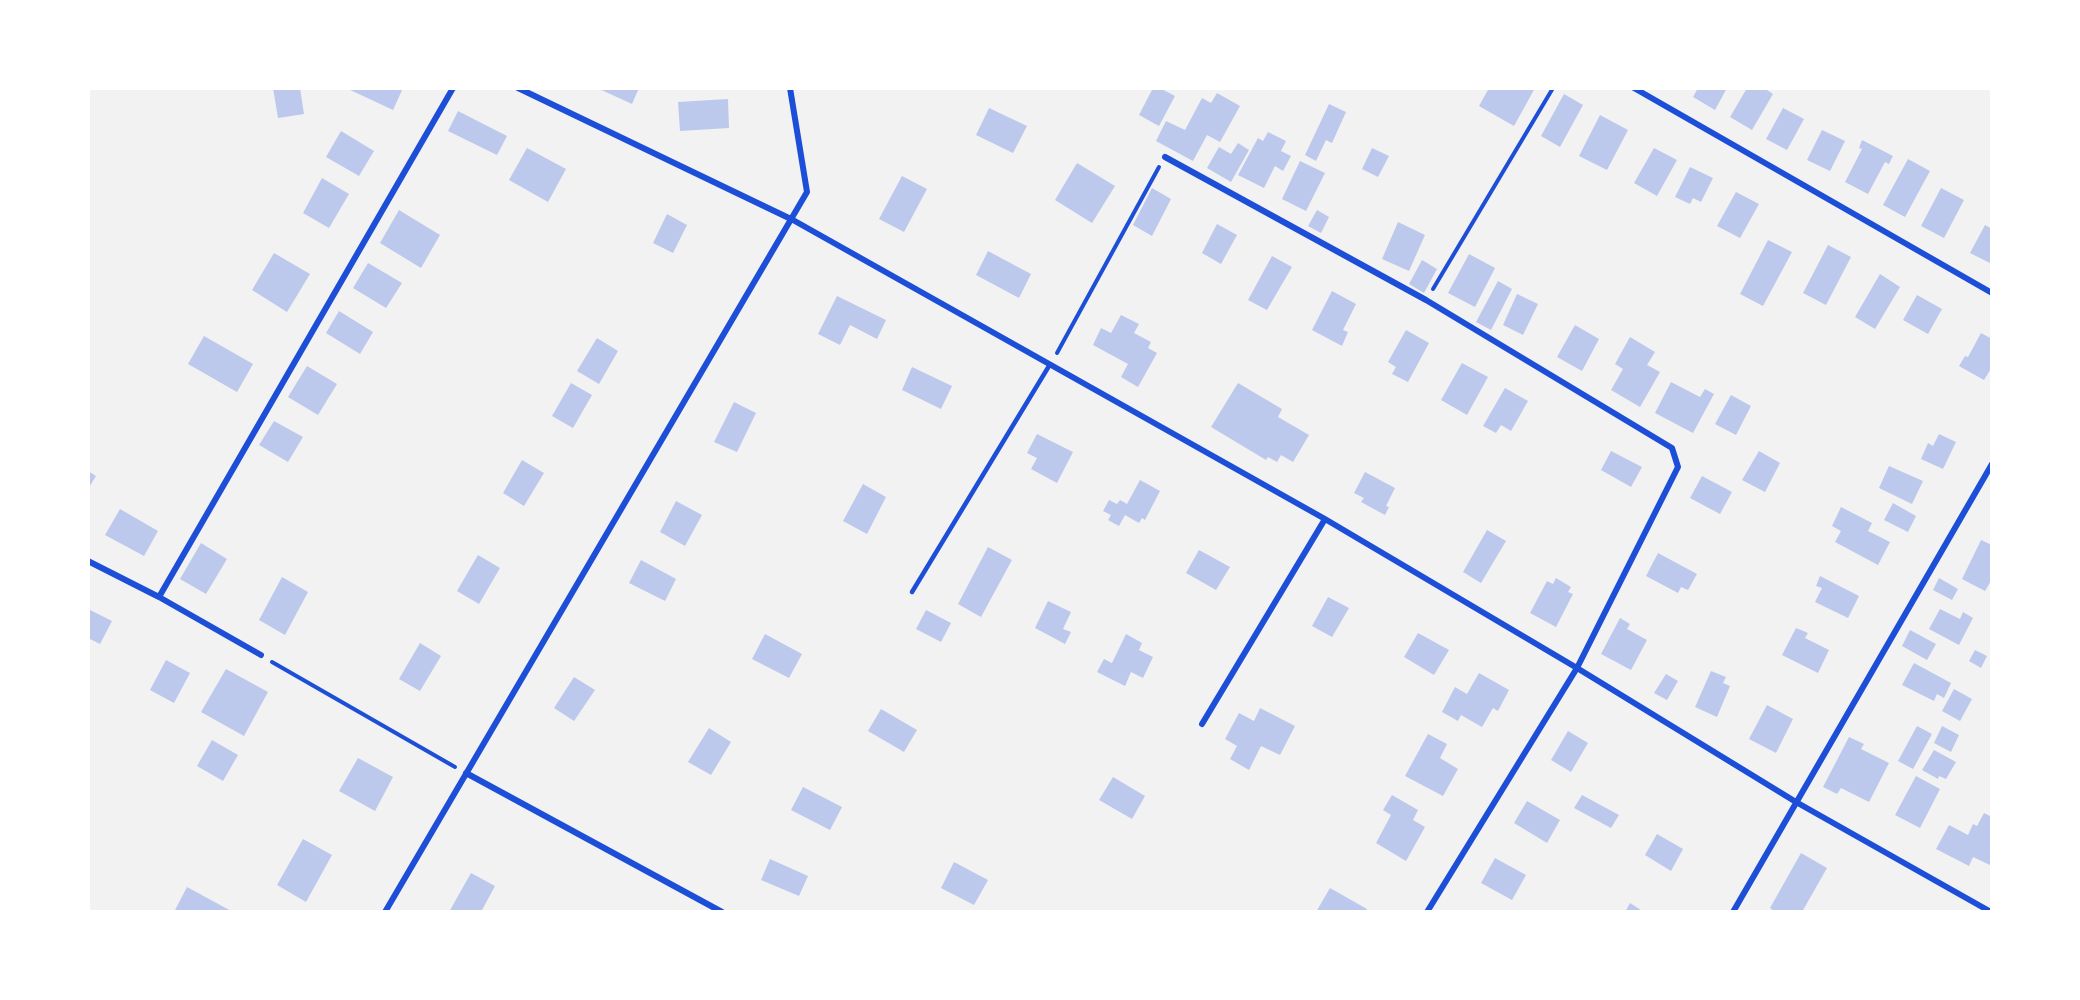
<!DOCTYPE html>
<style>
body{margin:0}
#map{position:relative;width:2080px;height:1000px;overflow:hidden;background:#f2f2f2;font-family:"Golos Text",sans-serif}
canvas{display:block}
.frame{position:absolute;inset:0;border:90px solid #fff;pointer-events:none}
</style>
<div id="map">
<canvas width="2080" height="1000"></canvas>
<div class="frame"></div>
</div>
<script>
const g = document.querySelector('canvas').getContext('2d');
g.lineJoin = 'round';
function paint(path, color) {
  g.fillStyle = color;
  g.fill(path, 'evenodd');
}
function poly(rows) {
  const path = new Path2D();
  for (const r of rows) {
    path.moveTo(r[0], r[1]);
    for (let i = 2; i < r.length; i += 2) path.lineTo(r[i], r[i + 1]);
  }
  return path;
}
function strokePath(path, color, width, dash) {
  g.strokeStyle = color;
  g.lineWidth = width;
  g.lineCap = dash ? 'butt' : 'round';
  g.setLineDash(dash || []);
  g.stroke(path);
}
paint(poly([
 [273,88,300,88,304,114,278,118],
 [346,88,403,88,393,110],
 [597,88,639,88,632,104],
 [1153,88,1160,88,1175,96,1159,126,1139,115],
 [1489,88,1535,88,1514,126,1479,106],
 [1698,88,1727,88,1715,110,1693,97],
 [1747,88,1764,88,1773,94,1752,130,1730,117],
 [1217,93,1240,106,1220,142,1207,135,1193,161,1156,141,1166,121,1185,130,1202,98,1211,103],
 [1564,94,1583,105,1560,147,1541,136],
 [728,99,729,128,680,131,678,102],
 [1329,104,1346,112,1332,143,1326,140,1316,161,1305,155],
 [989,108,1027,126,1013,153,976,135],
 [1783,108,1804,119,1787,150,1766,139],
 [458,111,507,136,497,155,448,131],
 [1600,115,1628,130,1607,170,1579,156],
 [1822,130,1845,141,1830,171,1807,160],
 [341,131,374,151,359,176,326,157],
 [1268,132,1286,141,1281,151,1291,156,1283,171,1275,166,1264,188,1238,175,1258,138,1263,141],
 [1862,140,1893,156,1889,164,1885,162,1868,194,1845,182,1862,149,1859,148],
 [1238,143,1249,150,1231,182,1207,168,1219,147,1231,154],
 [527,148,566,169,548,202,509,180],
 [1372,148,1389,156,1378,177,1362,169],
 [1654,148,1677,160,1657,196,1634,183],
 [1908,159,1930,171,1905,217,1883,205],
 [1300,161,1325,173,1306,211,1282,199],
 [1077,163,1115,186,1092,223,1055,200],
 [1690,167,1713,178,1701,202,1693,198,1690,204,1675,197],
 [902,176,927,189,904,232,879,219],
 [322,178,349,194,329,228,303,213],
 [1152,188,1171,199,1152,236,1133,225],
 [1941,188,1964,200,1944,238,1921,226],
 [1736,192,1759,204,1740,238,1717,226],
 [399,210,440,235,421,268,380,243],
 [1317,210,1329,217,1321,233,1308,226],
 [667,214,687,225,673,253,653,243],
 [1398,222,1425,235,1409,271,1382,259],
 [1217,224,1237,235,1221,264,1202,253],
 [1985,225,1992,229,1992,264,1970,253],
 [1768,240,1792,252,1763,306,1740,294],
 [1828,245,1851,257,1826,305,1803,293],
 [988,251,1031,274,1019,298,976,275],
 [274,253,310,274,287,312,252,290],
 [1469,254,1495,268,1475,307,1448,293],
 [1272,256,1292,267,1267,310,1248,300],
 [1422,260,1437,269,1424,293,1409,284],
 [368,263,402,283,386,308,353,288],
 [1880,274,1900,287,1875,329,1855,317],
 [1498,281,1512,289,1491,330,1476,322],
 [1332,291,1356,304,1343,330,1348,332,1342,346,1312,330],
 [1517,294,1538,304,1523,335,1503,325],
 [1917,295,1942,309,1928,334,1903,320],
 [837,296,886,320,877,339,850,325,840,345,818,334],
 [339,311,373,332,360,354,326,333],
 [1121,315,1139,324,1134,333,1151,342,1148,348,1157,353,1138,387,1121,377,1128,364,1093,345,1101,328,1111,333],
 [1575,325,1599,339,1582,371,1557,357],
 [1406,330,1429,343,1408,382,1392,374,1396,367,1388,362],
 [1981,333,1992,339,1992,367,1984,380,1959,366,1965,356,1968,357],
 [204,336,253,364,237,392,188,364],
 [1630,337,1655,352,1647,365,1660,372,1640,407,1611,390,1623,369,1615,364],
 [597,338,618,351,599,384,577,371],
 [1462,363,1488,377,1467,415,1441,400],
 [307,366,337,384,318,415,288,397],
 [912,367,952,386,941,409,902,390],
 [1671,382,1700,397,1705,389,1714,394,1693,433,1655,413],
 [571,383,592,395,573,428,552,416],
 [1238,383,1282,409,1278,417,1309,435,1293,462,1281,455,1277,462,1268,457,1266,460,1211,427],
 [1505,388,1528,401,1511,431,1501,425,1496,433,1483,426],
 [1731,395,1751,406,1736,435,1715,424],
 [734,402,756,413,737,452,714,442],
 [274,421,303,437,288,462,259,445],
 [1037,434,1073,452,1057,483,1031,469,1037,458,1027,453],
 [1939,434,1956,442,1943,469,1921,459,1928,443,1933,446],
 [1611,451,1642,467,1631,487,1601,470],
 [1759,451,1780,463,1765,492,1742,480],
 [522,460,544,473,524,506,503,493],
 [1889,466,1923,481,1912,504,1879,488],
 [88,471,96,476,88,489],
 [1365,472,1395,488,1386,506,1389,507,1385,515,1361,502,1364,498,1354,493],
 [1702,476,1732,492,1720,514,1690,498],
 [1140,480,1160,491,1145,520,1142,518,1139,523,1125,515,1119,526,1108,520,1111,515,1103,511,1109,500,1117,504,1120,500,1127,504],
 [863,484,886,497,867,534,843,521],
 [676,501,702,515,685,546,660,532],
 [1893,503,1916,516,1908,532,1884,520],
 [1841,507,1872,523,1868,531,1890,542,1878,565,1835,542,1841,531,1832,526],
 [120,509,158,531,144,556,105,535],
 [1487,530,1506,541,1481,583,1463,572],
 [1981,540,1992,545,1992,579,1985,591,1962,579],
 [201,543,227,559,206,594,180,579],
 [988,547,1012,560,981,617,958,604],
 [1199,550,1230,567,1216,590,1186,573],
 [1658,553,1697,574,1688,590,1681,587,1678,593,1646,576],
 [478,555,500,568,479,604,457,591],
 [641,560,676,579,665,601,629,583],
 [1820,576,1859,596,1848,618,1815,602,1822,588,1816,586],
 [282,577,308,592,285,635,259,620],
 [1556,578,1571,587,1568,592,1573,594,1556,627,1530,613,1547,581,1553,584],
 [1939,578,1958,589,1952,600,1933,590],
 [1328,597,1349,608,1332,637,1312,626],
 [1048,601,1071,612,1063,629,1071,632,1065,644,1035,628],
 [88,609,112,621,100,644,88,638],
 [1940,609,1960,619,1963,612,1973,618,1959,645,1929,629],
 [926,610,951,623,941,642,916,629],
 [1620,618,1630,624,1627,629,1647,640,1631,670,1601,654],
 [1796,628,1808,633,1805,638,1829,650,1818,673,1782,655],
 [1910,630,1936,644,1927,660,1902,646],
 [1418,633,1449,650,1434,675,1404,657],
 [765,634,802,654,789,678,752,659],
 [1126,634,1142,643,1139,650,1153,657,1143,678,1131,672,1125,686,1097,672,1104,659,1112,663],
 [420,643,441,656,420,691,399,679],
 [1975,650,1987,656,1981,668,1969,661],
 [166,660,190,673,174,703,150,690],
 [1914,663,1951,683,1944,698,1937,694,1934,701,1902,685],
 [226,669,268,692,244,736,201,712],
 [1711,671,1726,677,1723,683,1730,686,1717,717,1695,707],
 [1479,673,1509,690,1498,711,1493,708,1482,727,1461,715,1458,721,1442,712,1455,687,1467,694],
 [1666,674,1678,681,1667,700,1654,693],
 [574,677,595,690,574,721,554,708],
 [1954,689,1972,699,1960,721,1942,711],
 [1767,705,1793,719,1776,753,1749,739],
 [1260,708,1295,726,1280,755,1261,746,1249,770,1230,759,1237,746,1225,739,1239,713,1254,721],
 [881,709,917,730,904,752,868,731],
 [1917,726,1932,734,1913,769,1898,761],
 [1942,726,1959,735,1951,752,1934,743],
 [709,728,731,742,711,775,688,762],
 [1568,731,1588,743,1571,772,1551,760],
 [1428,734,1447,744,1440,758,1458,769,1443,796,1405,776],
 [1849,737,1864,744,1861,749,1889,763,1869,802,1841,788,1837,794,1823,787],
 [212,740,238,755,223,781,197,766],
 [1934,750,1956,762,1946,779,1939,776,1938,779,1922,770],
 [358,758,393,777,375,811,339,791],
 [1916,776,1940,789,1920,828,1895,815],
 [1113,777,1145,796,1132,819,1099,800],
 [803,787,842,807,830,830,791,810],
 [1392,795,1418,810,1413,820,1425,827,1406,861,1376,843,1391,815,1383,810],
 [1582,795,1619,815,1611,828,1574,808],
 [1527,801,1560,820,1547,843,1514,823],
 [1984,813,1992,817,1992,866,1973,857,1969,866,1936,849,1949,825,1968,835,1973,824,1977,826],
 [1657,834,1683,849,1671,871,1645,855],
 [303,839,332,855,306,902,277,885],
 [1801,853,1827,868,1802,912,1775,912,1770,908],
 [1495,858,1526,875,1512,900,1481,883],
 [770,859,808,876,799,896,761,880],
 [954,862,988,880,974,905,941,888],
 [471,873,495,886,481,912,449,912],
 [187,887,233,912,174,912],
 [1330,888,1367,909,1366,912,1316,912],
 [1630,903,1644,912,1625,912]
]), '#bdc9ec');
strokePath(poly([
 [1433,289,1553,88],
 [1057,353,1159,167],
 [272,662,455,767]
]), '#1d4ed8', 4);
strokePath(poly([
 [912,592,1049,366]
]), '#1d4ed8', 4.5);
strokePath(poly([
 [518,88,793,220,1325,519,1577,668,1796,802,1991,912],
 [1634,88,1992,293],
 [1165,157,1426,300,1672,448,1678,467,1577,668,1427,912],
 [88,561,159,597,261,655],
 [159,597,453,88],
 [1202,724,1325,519],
 [466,773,722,912],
 [385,912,807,192,790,88],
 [1733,912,1992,464]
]), '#1d4ed8', 6);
</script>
